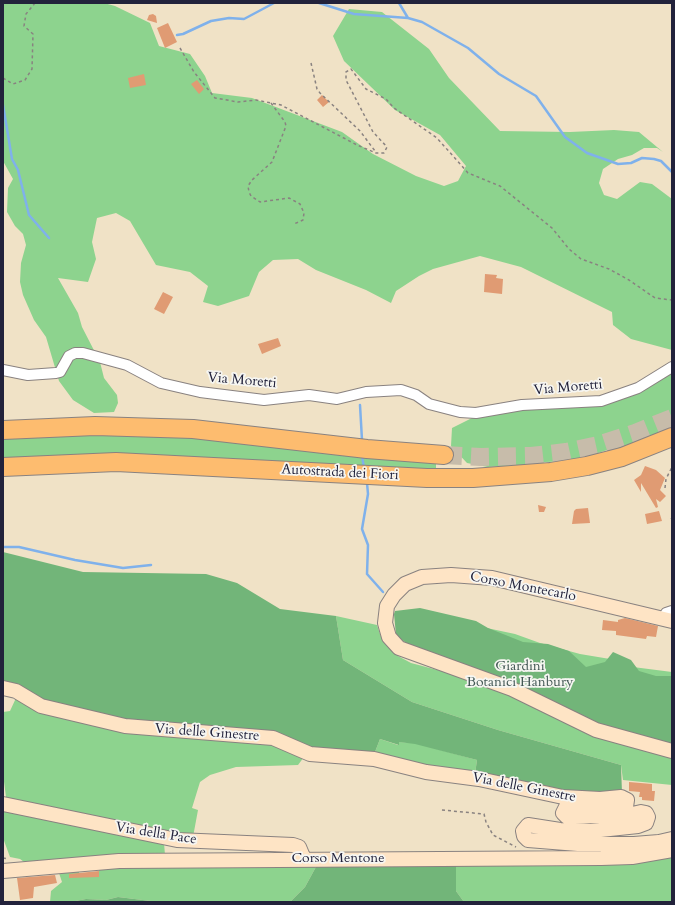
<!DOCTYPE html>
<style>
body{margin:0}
#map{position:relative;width:675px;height:905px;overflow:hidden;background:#f0e2c6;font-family:Cardo,serif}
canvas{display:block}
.frame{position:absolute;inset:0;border:4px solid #22223b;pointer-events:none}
</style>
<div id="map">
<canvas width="675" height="905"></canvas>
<div class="frame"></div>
</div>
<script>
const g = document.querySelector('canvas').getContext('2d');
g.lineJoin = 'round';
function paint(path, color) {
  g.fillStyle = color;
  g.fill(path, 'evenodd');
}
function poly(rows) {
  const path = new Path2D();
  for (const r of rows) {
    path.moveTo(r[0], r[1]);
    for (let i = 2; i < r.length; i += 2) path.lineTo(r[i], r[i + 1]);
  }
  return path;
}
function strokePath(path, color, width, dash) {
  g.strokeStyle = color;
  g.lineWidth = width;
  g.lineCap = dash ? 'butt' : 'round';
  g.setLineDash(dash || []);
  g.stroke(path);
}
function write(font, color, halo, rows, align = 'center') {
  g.font = font + ' Cardo,serif';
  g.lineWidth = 3.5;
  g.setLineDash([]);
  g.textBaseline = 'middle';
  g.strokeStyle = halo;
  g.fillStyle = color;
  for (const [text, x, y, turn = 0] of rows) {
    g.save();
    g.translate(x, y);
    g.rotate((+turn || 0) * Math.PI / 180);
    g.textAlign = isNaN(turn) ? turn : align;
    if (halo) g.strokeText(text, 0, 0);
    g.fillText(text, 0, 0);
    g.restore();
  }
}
paint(poly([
 [3,3,104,3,115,6,150,23,159,46,190,54,205,76,212,93,252,98,342,132,373,154,416,176,444,186,458,181,466,166,440,135,395,110,344,61,333,36,349,9,382,12,429,49,449,78,500,131,570,132,614,130,639,132,663,152,657,148,644,148,632,155,618,159,603,169,599,183,604,195,617,199,640,182,652,184,672,199,672,350,631,339,613,325,612,312,521,267,480,256,433,269,419,276,396,291,391,303,366,290,316,270,298,259,273,260,259,272,249,296,218,306,203,302,208,286,190,272,156,265,130,221,116,213,97,218,92,242,96,259,88,282,58,278,78,313,82,327,100,362,104,378,117,395,118,403,114,412,94,413,73,400,59,381,46,337,34,320,23,295,20,282,21,263,26,245,23,234,15,226,7,212,8,188,13,179,3,161],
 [672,367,672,428,622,448,607,450,574,461,545,462,529,467,516,465,488,467,467,463,451,446,452,428,478,415,549,406,571,408,595,405],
 [98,433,215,439,436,460,436,470,174,456,56,456,3,459,3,438],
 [336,616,377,625,380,634,385,644,398,656,411,663,445,672,482,627,515,634,540,643,580,654,610,659,633,667,672,672,672,746,581,730,638,749,672,758,672,785,623,780,621,765,498,730,412,702,343,660],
 [16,698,163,733,207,740,250,739,279,744,304,757,298,765,236,767,210,775,200,782,192,808,198,810,193,837,58,811,6,797,3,774,3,712,10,711],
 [380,739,398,745,399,742,415,743,477,760,475,774,443,770,375,752],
 [3,810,164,843,165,855,27,864,20,859,10,857,3,838],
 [672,857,672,902,464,902,456,891,456,865],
 [317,865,305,887,290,902,159,902,118,897,106,900,86,899,70,902,50,902,51,891,62,882,59,873,79,869,79,877,99,877,99,869,159,866]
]), '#8dd38e');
paint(poly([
 [3,552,83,572,206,574,237,583,280,609,336,616,343,660,412,702,498,730,621,765,622,793,591,796,475,774,477,760,415,744,399,742,399,745,380,739,375,752,367,756,115,720,42,699,3,683],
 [420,608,476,621,488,628,523,642,548,644,569,651,586,667,605,662,613,652,631,660,639,671,656,676,672,676,672,744,609,728,406,643,396,635,394,614,395,611],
 [317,865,456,865,456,891,464,902,290,902,305,887],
 [118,897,159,902,70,902,86,899,106,900]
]), '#72b579');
strokePath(poly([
 [319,3,354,14,408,18,422,22,468,48,499,74,536,96,565,137,587,153,618,164,631,163,642,158,654,159,661,161,672,172],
 [399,3,408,18],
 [177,35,183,34,211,21,229,18,244,19,274,3],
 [3,105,12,159,18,170,29,215,49,238],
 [360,405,362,440],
 [362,456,364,468],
 [367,483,368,494,362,529,368,545,367,574,383,592],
 [3,547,19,547,75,560,123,568,151,565]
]), '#7fb1eb', 2.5);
paint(poly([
 [153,14,156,16,157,23,147,20,149,15],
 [168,23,177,42,165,48,157,28],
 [144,74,146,85,130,88,128,78],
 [197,80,204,89,199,94,191,84],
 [322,95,329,102,323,107,317,100],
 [485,274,497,275,496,278,503,279,502,294,484,292],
 [163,292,173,297,164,314,154,309],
 [278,338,281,346,262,354,258,344],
 [645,466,656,470,665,478,660,490,666,496,660,502,656,499,658,507,656,508,641,483,641,492,634,480,641,475],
 [538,505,546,507,544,512,539,512],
 [588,508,590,523,572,524,574,511,576,509],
 [659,511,662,521,647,524,645,514],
 [625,618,658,626,656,637,647,636,646,639,616,635,616,631,602,630,603,620,618,622,618,620],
 [629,782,652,784,652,791,655,791,654,801,642,800,642,797,639,797,640,792,629,791],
 [99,871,99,877,69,878,69,874],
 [55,875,57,883,34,887,33,898,20,900,17,878]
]), '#e09b73');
strokePath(poly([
 [444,455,481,457,531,456,566,452,598,445,635,433,672,418]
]), '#c7bcaa', 18, [18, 9]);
const street = poly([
 [3,370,28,375,56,373,60,372,69,356,75,353,83,353,127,365,161,383,200,392,264,400,309,395,337,399,366,392,401,390,416,395,429,404,460,412,476,413,522,405,601,401,638,388,672,367],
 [663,618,666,613,672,611]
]);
const secondary = poly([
 [672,621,492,578,451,575,422,577,405,584,394,595,387,606,385,623,389,637,399,648,512,689,596,730,672,751],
 [3,688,16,691,41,706,125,726,273,738,310,754,374,759,426,772,479,779,563,797,600,799,621,797,627,800,626,807,614,810,566,807,563,813,567,817,628,815,641,812,646,813,648,817,646,823,638,826,591,831,560,830,528,825,523,831,524,836,528,840,578,844,634,844,659,842,672,839],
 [3,804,177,840,293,845,299,847,304,859],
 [3,871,119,861,601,858,632,857,672,850]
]);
const highway = poly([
 [3,430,95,426,193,429,367,449,444,455],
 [3,467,116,462,427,478,473,478,551,472,587,466,622,457,672,437]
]);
strokePath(street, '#898280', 12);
strokePath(secondary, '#898280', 16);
strokePath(highway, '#898280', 20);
strokePath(poly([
 [180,48,194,72,215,98,238,102,256,100,281,105,357,145,376,153,384,153,387,147,373,132,346,80,346,72,351,69,366,89,386,99,394,108,437,138,468,173,500,186,552,228,569,249,581,259,609,269,629,280,655,298,672,300],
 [311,63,317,89,320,93,360,131,375,151],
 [3,78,13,84,25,80,32,69,33,34,24,26,26,14,35,3],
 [271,103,285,122,286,126,272,162,252,180,248,186,249,192,251,196,260,202,289,198,300,204,304,213,303,220,294,224],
 [665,488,666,479,672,467],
 [671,519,672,518],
 [442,810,484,814,486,822,493,835,516,847],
 [3,858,8,859]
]), '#898280', 1.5, [3, 3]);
strokePath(street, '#fff', 10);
strokePath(secondary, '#fee4c5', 14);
strokePath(highway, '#fdbc6f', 18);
write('14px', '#22223b', '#f6f6f2', [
 ["Via Moretti",242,381,5],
 ["Via Moretti",568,388,-5],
 ["Autostrada dei Fiori",340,473,3],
 ["Corso Montecarlo",523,587,11],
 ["Via delle Ginestre",207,733,4],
 ["Via delle Ginestre",524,788,11],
 ["Via della Pace",156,834,9],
 ["Corso Mentone",338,859]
]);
write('14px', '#425754', '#f6f6f2', [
 ["Giardini",520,667],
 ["Botanici Hanbury",520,683]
]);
</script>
